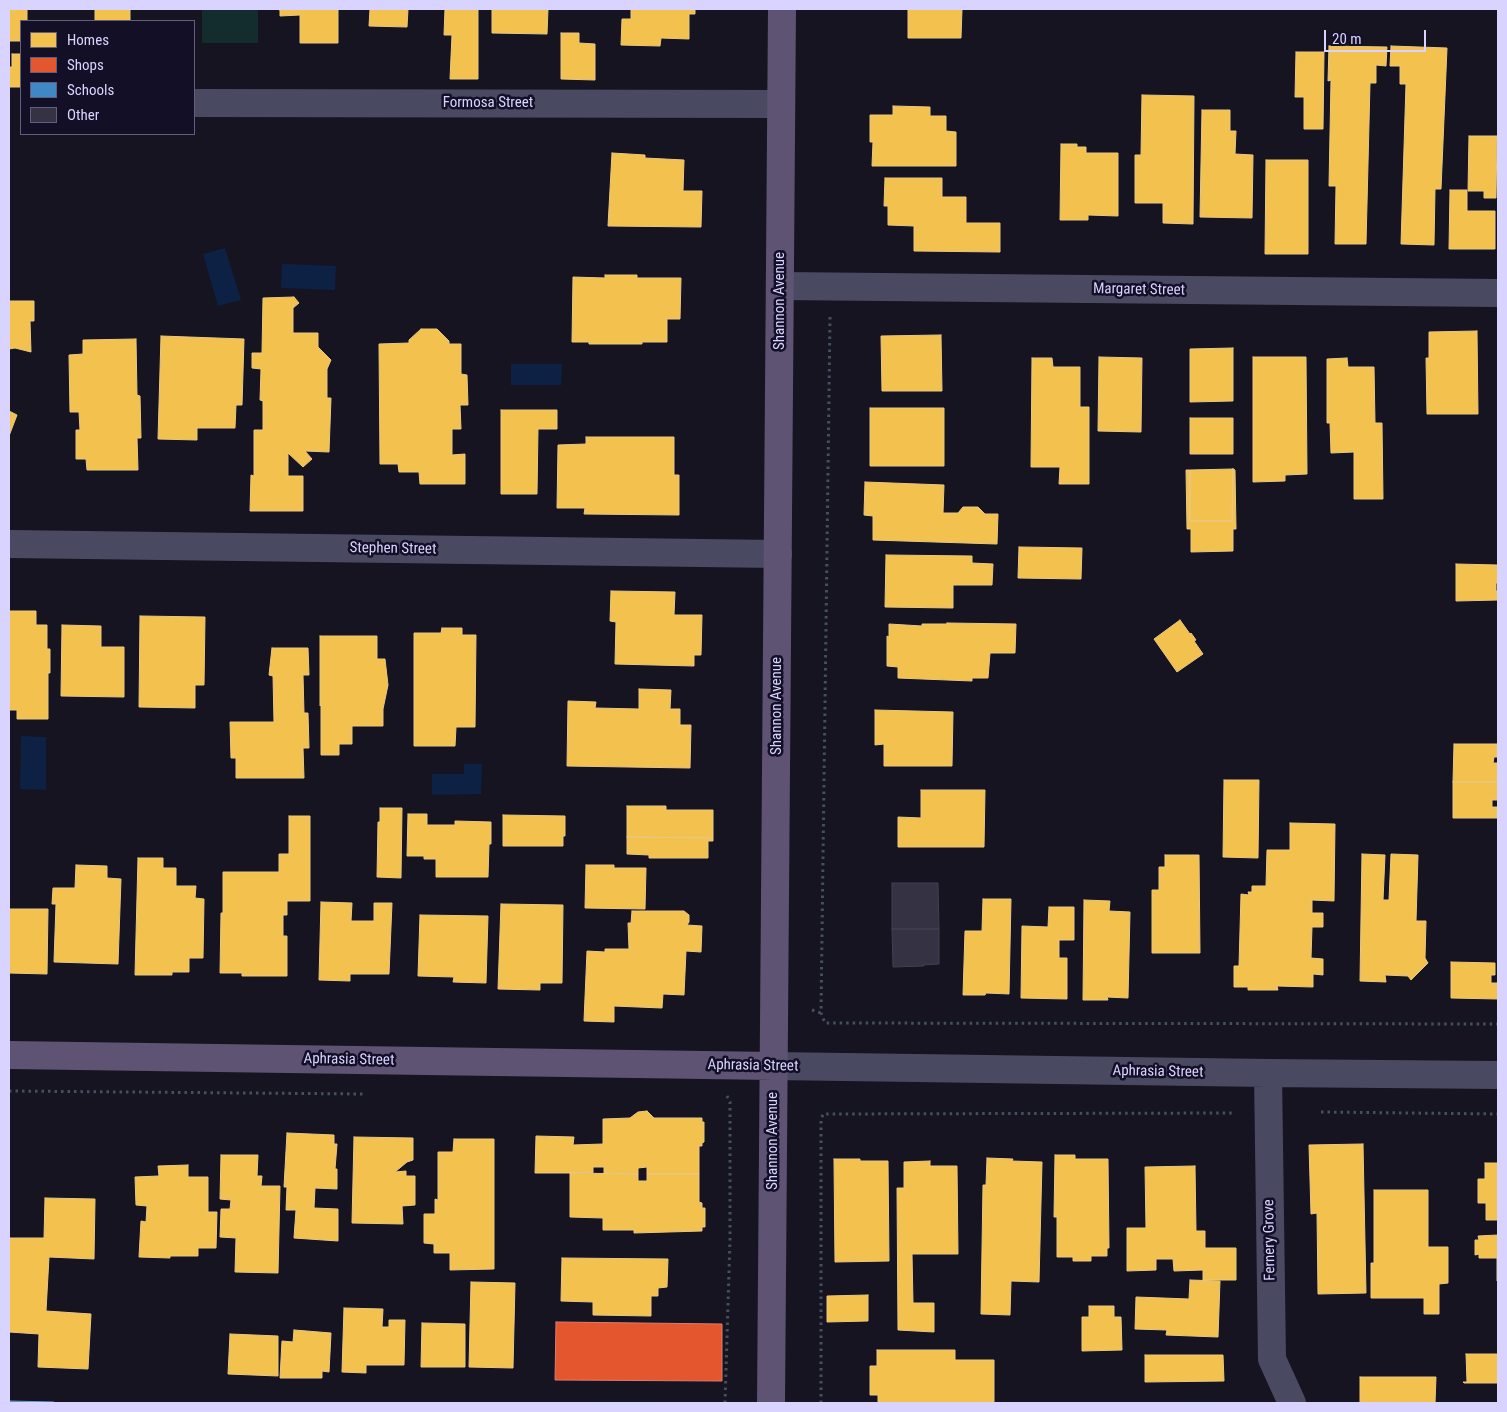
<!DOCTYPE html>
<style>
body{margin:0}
#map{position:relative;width:1507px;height:1412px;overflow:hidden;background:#161421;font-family:"Roboto Condensed",sans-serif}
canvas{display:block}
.frame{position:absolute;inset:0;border:10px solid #d9d4ff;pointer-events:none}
.legend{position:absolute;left:20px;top:20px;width:175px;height:115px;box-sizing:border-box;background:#130f26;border:1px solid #625e7d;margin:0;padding:6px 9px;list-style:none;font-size:15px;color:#d9d4ff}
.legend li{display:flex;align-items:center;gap:10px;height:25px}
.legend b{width:25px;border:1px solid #625e7d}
.scale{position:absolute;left:1324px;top:30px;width:102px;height:22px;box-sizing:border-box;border:2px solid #d9d4ff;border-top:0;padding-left:6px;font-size:15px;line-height:18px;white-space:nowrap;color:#d9d4ff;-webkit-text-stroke:4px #130f26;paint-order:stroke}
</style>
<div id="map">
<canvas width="1507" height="1412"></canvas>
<div class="frame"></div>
<ul class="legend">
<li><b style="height:14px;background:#f2c14e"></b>Homes</li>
<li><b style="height:14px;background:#e4572e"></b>Shops</li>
<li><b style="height:14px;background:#3f88c5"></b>Schools</li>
<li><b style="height:14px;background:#343243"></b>Other</li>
</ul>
<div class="scale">20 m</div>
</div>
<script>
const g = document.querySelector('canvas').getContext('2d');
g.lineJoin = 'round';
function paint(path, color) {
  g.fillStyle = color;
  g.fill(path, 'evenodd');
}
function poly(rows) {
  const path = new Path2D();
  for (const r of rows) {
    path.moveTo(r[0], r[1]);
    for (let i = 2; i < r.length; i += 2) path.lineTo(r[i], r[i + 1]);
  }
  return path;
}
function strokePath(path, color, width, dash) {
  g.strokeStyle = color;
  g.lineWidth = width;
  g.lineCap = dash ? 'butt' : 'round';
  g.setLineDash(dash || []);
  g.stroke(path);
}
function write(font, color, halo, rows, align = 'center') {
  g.font = font + ' "Roboto Condensed",sans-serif';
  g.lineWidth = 5;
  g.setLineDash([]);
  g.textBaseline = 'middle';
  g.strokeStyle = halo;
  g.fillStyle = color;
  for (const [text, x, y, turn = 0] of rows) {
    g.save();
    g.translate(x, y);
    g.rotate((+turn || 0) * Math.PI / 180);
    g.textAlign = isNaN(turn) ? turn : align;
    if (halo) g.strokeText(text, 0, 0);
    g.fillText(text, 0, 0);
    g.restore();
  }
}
paint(poly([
 [202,9,258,9,258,43,202,43]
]), '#132c2d');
paint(poly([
 [225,248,241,300,218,306,203,254],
 [282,264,336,266,335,290,281,288],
 [511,364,562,364,561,385,511,385],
 [21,736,46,737,46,790,20,789],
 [464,764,482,764,481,794,432,795,432,774,464,774]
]), '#0d2144');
const homes = poly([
 [9,9,27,9,27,21,21,21,21,41,9,41,9,9],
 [95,9,130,9,130,21,95,21,95,9],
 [276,9,338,9,338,43,300,43,300,15,280,16,280,10,276,9],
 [370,9,408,9,407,27,369,26,370,9],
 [418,9,478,9,478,79,450,79,452,35,444,35,445,9,418,9],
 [492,9,548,9,547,34,492,33,492,9],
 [631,9,695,9,695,14,689,14,689,39,661,38,660,46,621,45,622,19,631,19,631,9],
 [908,9,962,9,961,38,908,38,908,9],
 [561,33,579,33,579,43,595,44,595,80,561,79,561,33],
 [1329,46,1387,47,1386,66,1376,65,1376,83,1370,83,1366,244,1335,244,1336,186,1329,186,1331,80,1328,81,1329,46],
 [1391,46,1447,48,1441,189,1435,189,1434,245,1401,244,1406,84,1400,84,1400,66,1390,66,1391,46],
 [1296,52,1324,52,1323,129,1304,129,1304,97,1295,97,1296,52],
 [12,54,21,54,21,87,9,87,9,67,12,67,12,54],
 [1142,95,1194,96,1193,224,1163,223,1163,203,1135,203,1135,155,1141,155,1142,95],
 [893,106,930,107,930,116,946,116,946,131,956,132,956,166,872,166,873,142,870,142,870,115,893,115,893,106],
 [1202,110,1230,110,1230,131,1236,131,1235,154,1253,155,1252,218,1200,217,1202,110],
 [1469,136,1497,136,1496,198,1484,198,1484,191,1468,191,1469,136],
 [1061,144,1077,144,1077,147,1086,147,1086,153,1118,153,1118,216,1088,215,1088,220,1060,220,1061,144],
 [612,153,645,155,645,158,684,160,683,191,702,191,701,227,608,226,612,153],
 [1266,160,1308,160,1308,254,1265,254,1266,160],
 [885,178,942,178,942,197,966,197,966,223,1000,223,1000,252,914,251,914,226,888,225,888,206,884,206,885,178],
 [1450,190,1467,190,1467,211,1495,211,1495,249,1449,249,1450,190],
 [605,275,637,275,637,278,681,278,680,319,667,319,667,342,642,342,642,344,589,344,589,342,572,342,573,277,605,278,605,275],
 [294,297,299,303,293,308,293,333,318,333,318,347,331,360,327,369,327,398,331,398,329,452,305,451,312,459,303,467,288,453,288,476,303,476,303,511,250,511,251,475,254,476,254,430,263,430,263,401,260,400,261,369,252,368,252,353,262,353,263,298,294,297],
 [9,301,34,301,34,321,30,321,31,352,15,348,9,349,9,301],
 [421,329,437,329,449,341,449,344,461,344,461,374,467,375,468,405,460,405,461,429,452,429,452,455,465,454,465,484,420,484,419,472,399,472,398,464,380,464,379,344,409,343,409,340,421,329],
 [1477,331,1478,414,1427,414,1426,358,1429,358,1429,332,1477,331],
 [941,335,942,391,882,391,881,336,941,335],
 [161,336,244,339,242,405,236,405,235,428,197,428,197,440,158,439,161,336],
 [136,339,137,395,140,396,141,438,137,438,138,470,87,470,86,459,76,459,76,430,80,430,79,412,70,412,69,355,83,354,83,340,136,339],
 [1233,348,1233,401,1190,402,1190,349,1233,348],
 [1099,357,1142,358,1141,432,1098,431,1099,357],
 [1253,357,1306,357,1307,474,1285,475,1285,481,1253,482,1253,357],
 [1032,358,1052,358,1053,367,1080,367,1080,407,1089,407,1089,484,1059,484,1060,467,1031,467,1032,358],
 [1347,358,1348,367,1374,367,1375,423,1382,423,1383,499,1354,499,1354,452,1331,453,1330,423,1327,423,1327,359,1347,358],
 [870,408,944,408,944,466,870,466,870,408],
 [501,410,557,410,557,429,538,429,537,494,501,494,501,410],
 [9,411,17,415,9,436,9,411],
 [1190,418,1233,418,1233,454,1190,454,1190,418],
 [586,437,674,437,674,475,679,475,679,515,584,514,585,508,557,508,558,445,586,444,586,437],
 [1233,469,1235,470,1236,529,1233,529,1233,551,1191,552,1191,529,1187,529,1186,470,1190,470,1190,521,1232,521,1233,469],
 [1233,469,1232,521,1190,521,1190,470,1233,469],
 [865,482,944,485,943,513,958,513,963,507,978,507,985,514,998,514,997,544,873,540,873,516,864,515,865,482],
 [1019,547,1082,548,1081,579,1018,578,1019,547],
 [886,555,972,556,972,563,993,564,992,585,953,585,953,608,885,607,886,555],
 [1456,564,1498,565,1498,583,1496,583,1496,591,1498,591,1498,600,1456,601,1456,564],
 [611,591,675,592,674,615,702,615,701,655,694,655,694,666,615,664,616,622,610,621,611,591],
 [9,611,36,611,36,625,47,625,47,649,50,649,50,673,48,673,48,719,17,719,17,710,9,710,9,611],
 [140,616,205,617,204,685,195,685,195,708,139,707,140,616],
 [1180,620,1190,634,1191,633,1196,640,1194,641,1203,654,1177,672,1154,639,1180,620],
 [947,623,1016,624,1015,653,990,653,988,678,972,678,972,681,898,678,898,667,887,666,887,636,889,637,889,624,922,626,922,624,947,624,947,623],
 [62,625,101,626,101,647,124,647,124,697,61,696,62,625],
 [442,628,462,628,462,635,476,635,475,727,456,727,455,746,414,746,414,633,441,633,442,628],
 [320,636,377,636,377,659,385,659,388,685,383,709,383,726,352,726,352,744,339,744,339,755,321,755,321,705,320,706,320,636],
 [272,648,308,648,309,675,303,675,304,713,308,713,309,748,303,748,304,778,236,778,236,758,231,758,230,722,274,722,273,676,269,675,272,648],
 [639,689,671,690,670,709,680,709,680,725,691,725,690,768,567,766,568,701,596,702,595,708,639,709,639,689],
 [875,710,953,712,952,766,884,766,884,744,875,745,875,710],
 [1454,744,1497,744,1497,757,1494,757,1493,763,1498,763,1498,782,1453,782,1454,744],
 [1224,780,1259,780,1258,858,1223,857,1224,780],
 [1453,782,1498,782,1498,800,1492,800,1492,807,1497,807,1497,818,1453,818,1453,782],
 [921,790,985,790,984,847,898,847,898,817,921,818,921,790],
 [627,806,666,806,666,810,713,810,713,838,627,837,627,806],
 [380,808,402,808,401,878,377,877,378,822,380,822,380,808],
 [408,814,427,814,427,825,455,825,455,821,491,822,491,844,489,844,488,877,436,877,436,859,424,859,424,856,407,856,408,814],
 [503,815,565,816,565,836,563,836,563,846,503,846,503,815],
 [289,816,310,816,310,901,287,901,287,915,283,915,283,936,287,936,287,976,242,976,242,973,220,973,221,913,223,913,223,872,279,872,279,854,289,854,289,816],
 [1290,823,1335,824,1334,901,1312,900,1312,913,1323,913,1323,927,1312,927,1311,958,1323,959,1323,975,1313,974,1313,987,1277,986,1278,990,1248,990,1248,987,1234,987,1234,966,1239,966,1241,894,1249,895,1248,892,1252,892,1252,886,1266,886,1267,850,1290,850,1290,823],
 [627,837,713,838,713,841,708,841,708,858,649,858,649,855,627,854,627,837],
 [1362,854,1385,855,1383,900,1389,900,1391,854,1418,855,1416,921,1426,921,1425,958,1428,963,1411,980,1408,976,1385,975,1386,982,1360,981,1362,854],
 [1165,855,1199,855,1200,953,1152,953,1152,890,1159,890,1159,867,1165,867,1165,855],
 [138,858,163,858,163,868,176,868,176,886,196,886,195,898,204,899,203,958,189,958,189,972,172,972,172,975,135,975,138,858],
 [76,865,107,866,107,878,121,879,118,964,54,962,56,904,52,904,53,888,75,888,76,865],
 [586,865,614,865,614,868,646,868,645,909,585,908,586,865],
 [983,899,1011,899,1009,994,986,993,985,995,963,995,965,931,982,931,983,899],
 [1084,900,1110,901,1109,911,1130,912,1128,998,1107,997,1108,1000,1083,1000,1084,900],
 [321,902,352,903,351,921,374,921,374,903,392,903,389,974,350,974,350,981,319,980,321,902],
 [501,904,563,905,562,983,540,983,540,990,498,989,501,904],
 [1049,907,1074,907,1074,940,1059,940,1059,958,1067,958,1067,999,1021,998,1022,926,1048,927,1049,907],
 [9,909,48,909,47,974,9,973,9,909],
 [632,911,684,911,689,915,689,922,687,925,702,926,701,952,686,951,684,995,663,994,662,1008,614,1006,614,1022,584,1021,587,951,605,952,605,949,629,949,628,923,631,923,632,911],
 [420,915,488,916,486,983,453,982,454,977,418,976,420,915],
 [1451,962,1495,963,1495,975,1491,975,1491,983,1498,983,1498,999,1451,998,1451,962],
 [647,1111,654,1118,702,1118,702,1122,704,1122,704,1142,702,1143,702,1146,699,1146,699,1174,647,1174,647,1167,638,1168,638,1174,604,1173,604,1167,593,1167,593,1173,535,1173,536,1136,574,1137,573,1145,603,1144,603,1119,630,1118,638,1112,647,1111],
 [287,1133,334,1135,334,1144,337,1144,335,1169,337,1169,337,1189,315,1188,314,1208,338,1209,338,1241,294,1238,296,1210,286,1210,287,1187,284,1187,287,1133],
 [354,1137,413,1138,413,1160,407,1162,395,1172,406,1171,406,1176,415,1176,415,1205,402,1206,403,1224,352,1223,354,1137],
 [454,1139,494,1139,494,1269,450,1270,450,1253,434,1253,434,1244,424,1243,424,1214,435,1214,435,1199,438,1200,438,1152,453,1152,454,1139],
 [1363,1144,1366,1293,1318,1294,1317,1213,1311,1214,1309,1145,1363,1144],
 [221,1155,258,1155,257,1176,262,1176,261,1186,280,1186,278,1273,235,1272,236,1238,220,1237,221,1209,230,1209,231,1200,220,1199,221,1155],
 [1055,1155,1075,1155,1075,1159,1108,1159,1109,1248,1107,1248,1107,1256,1091,1256,1091,1261,1073,1261,1073,1257,1057,1257,1057,1217,1054,1217,1055,1155],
 [987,1158,1013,1159,1012,1161,1042,1162,1039,1282,1011,1281,1010,1315,981,1314,983,1185,986,1185,987,1158],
 [834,1159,860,1159,860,1161,888,1161,889,1261,835,1262,834,1159],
 [930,1161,930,1166,957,1166,958,1254,912,1254,913,1303,934,1303,934,1332,898,1330,897,1188,904,1188,904,1162,930,1161],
 [1485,1163,1498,1163,1498,1220,1486,1220,1486,1203,1478,1203,1478,1179,1485,1179,1485,1163],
 [188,1165,188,1177,208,1177,208,1212,217,1212,216,1248,198,1248,198,1256,170,1256,170,1258,139,1257,141,1221,146,1222,147,1206,136,1205,135,1177,159,1176,158,1166,188,1165],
 [1195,1166,1196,1231,1205,1231,1205,1248,1236,1248,1236,1280,1203,1280,1203,1270,1174,1271,1173,1259,1156,1259,1156,1270,1127,1271,1127,1228,1146,1228,1145,1167,1195,1166],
 [570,1173,638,1174,638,1181,647,1181,647,1174,699,1174,699,1202,702,1203,702,1208,705,1208,705,1227,702,1227,702,1231,634,1233,634,1230,603,1230,603,1218,570,1217,570,1173],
 [1374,1190,1428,1190,1428,1247,1448,1247,1448,1283,1439,1284,1439,1314,1424,1314,1424,1298,1371,1298,1371,1263,1374,1263,1374,1190],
 [45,1198,95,1199,94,1259,49,1257,46,1311,91,1314,88,1369,38,1367,39,1334,9,1332,9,1238,44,1238,45,1198],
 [1498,1235,1498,1281,1497,1281,1497,1258,1479,1258,1479,1254,1475,1255,1475,1240,1479,1240,1478,1236,1498,1235],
 [562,1258,668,1259,667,1287,658,1288,658,1296,651,1296,651,1316,593,1315,593,1302,561,1301,562,1258],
 [1190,1280,1220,1281,1218,1337,1166,1335,1167,1330,1135,1329,1136,1297,1189,1299,1190,1280],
 [471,1282,515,1283,513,1368,469,1367,471,1282],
 [868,1295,868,1321,827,1322,827,1296,868,1295],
 [1089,1306,1114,1306,1114,1317,1121,1317,1122,1350,1082,1351,1082,1317,1089,1317,1089,1306],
 [344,1308,383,1309,382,1327,389,1327,389,1320,405,1320,404,1365,366,1365,366,1373,342,1372,344,1308],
 [422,1323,465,1324,465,1367,421,1367,422,1323],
 [294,1330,331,1333,329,1372,322,1371,322,1378,280,1378,282,1341,293,1342,294,1330],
 [230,1334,278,1336,278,1376,228,1374,230,1334],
 [877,1350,955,1350,955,1360,994,1360,994,1403,878,1403,878,1395,870,1395,870,1366,877,1366,877,1350],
 [1466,1354,1498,1354,1498,1383,1464,1383,1463,1382,1467,1382,1466,1354],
 [1145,1355,1223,1355,1224,1381,1145,1382,1145,1355],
 [1360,1377,1436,1377,1435,1403,1360,1403,1360,1377]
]);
paint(homes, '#f2c14e');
strokePath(homes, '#eac783', 1);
const shops = poly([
 [556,1322,722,1324,722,1381,555,1380,556,1322]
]);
paint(shops, '#e4572e');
strokePath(shops, '#e17c6d', 1);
const schools = poly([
 [9,1401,54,1402,54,1403,9,1403,9,1401]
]);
paint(schools, '#3f88c5');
strokePath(schools, '#6d9fd6', 1);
const building = poly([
 [892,883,938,883,939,929,892,929,892,883],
 [892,929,939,929,939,964,923,965,924,966,893,967,892,929]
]);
paint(building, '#343243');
strokePath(building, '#433f54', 1);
strokePath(poly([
 [830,317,821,1013,825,1023,1498,1024],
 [812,1010,821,1013],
 [9,1091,363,1094],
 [1321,1112,1498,1114],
 [725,1403,730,1239,730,1102,727,1096],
 [821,1403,821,1120,823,1114,1234,1113]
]), '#44505f', 3, [2.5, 4]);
strokePath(poly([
 [194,103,781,104],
 [780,286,1498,293],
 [9,544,778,554],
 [774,1066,1268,1073,1498,1075],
 [1268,1073,1272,1359,1292,1403]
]), '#4a4962', 28);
strokePath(poly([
 [9,1055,774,1066],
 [771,1403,782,9]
]), '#5e5373', 28);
write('15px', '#d9d4ff', '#130f26', [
 ["Formosa Street",488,103],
 ["Margaret Street",1139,290,1],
 ["Shannon Avenue",780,301,-90],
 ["Stephen Street",393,549,1],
 ["Shannon Avenue",777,706,-90],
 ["Aphrasia Street",349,1060,1],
 ["Aphrasia Street",753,1066,1],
 ["Aphrasia Street",1158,1072,1],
 ["Shannon Avenue",773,1141,-90],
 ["Fernery Grove",1270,1240,-91]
]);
</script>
